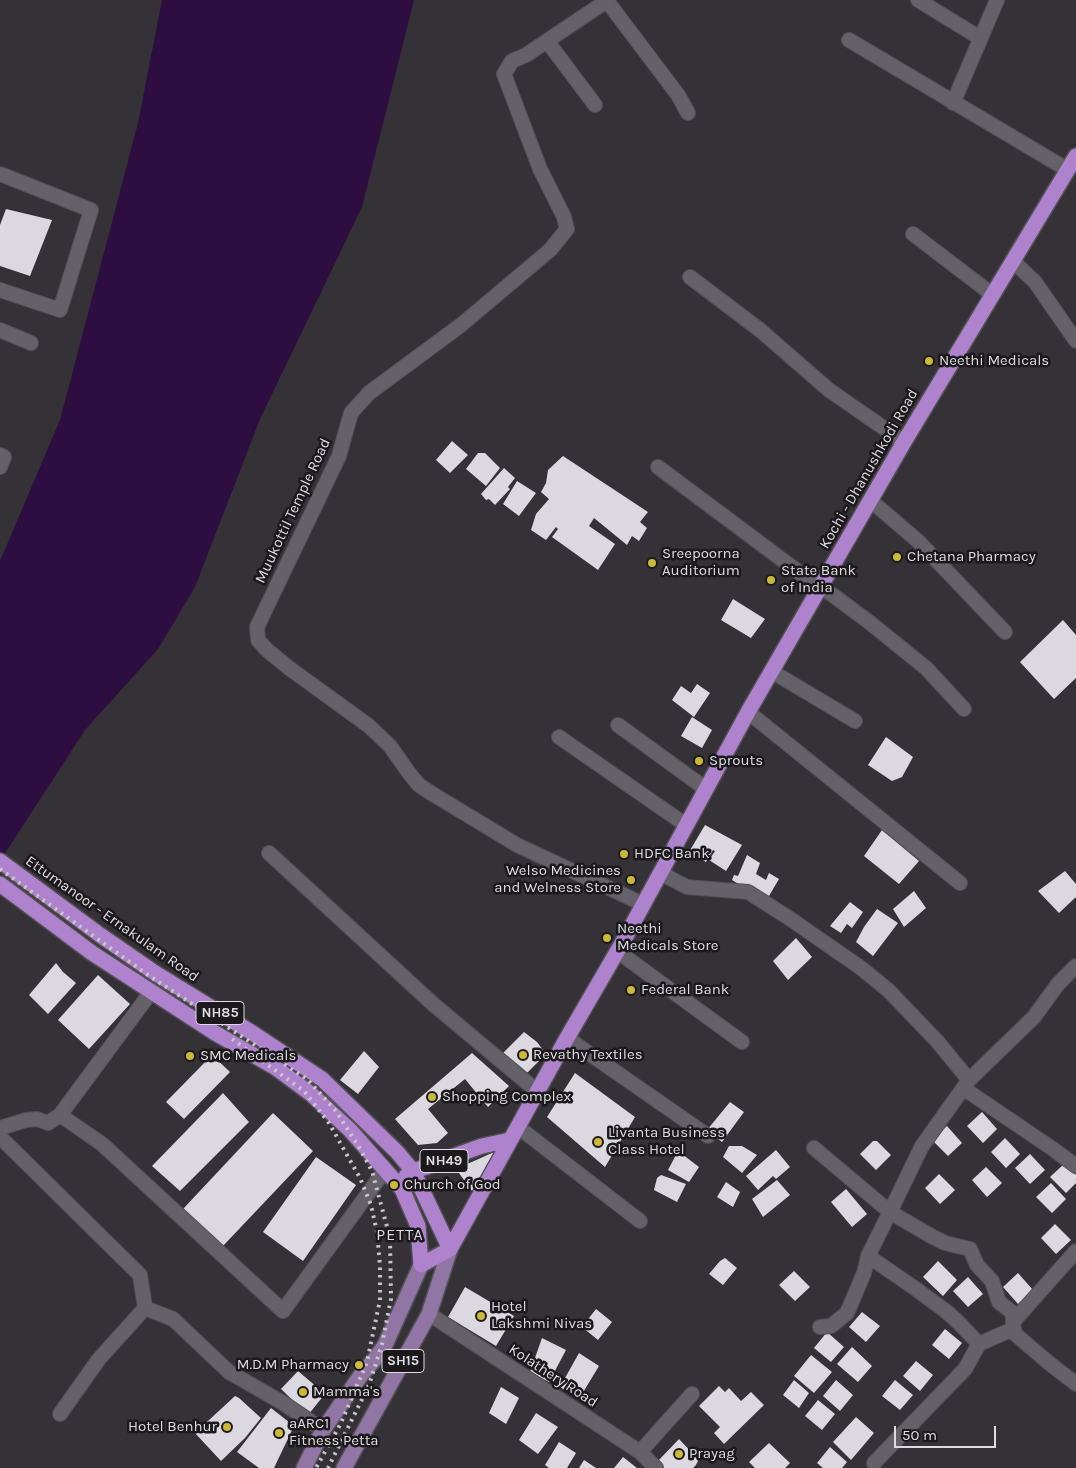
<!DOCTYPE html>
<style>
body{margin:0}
#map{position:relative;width:1076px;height:1468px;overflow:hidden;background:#343137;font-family:Karla,sans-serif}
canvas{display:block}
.scale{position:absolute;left:894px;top:1426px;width:102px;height:22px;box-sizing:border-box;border:2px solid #dedce0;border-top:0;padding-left:6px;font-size:15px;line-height:18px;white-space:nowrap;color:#dedce0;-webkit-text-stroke:4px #1b191c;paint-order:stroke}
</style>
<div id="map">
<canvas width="1076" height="1468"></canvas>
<div class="scale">50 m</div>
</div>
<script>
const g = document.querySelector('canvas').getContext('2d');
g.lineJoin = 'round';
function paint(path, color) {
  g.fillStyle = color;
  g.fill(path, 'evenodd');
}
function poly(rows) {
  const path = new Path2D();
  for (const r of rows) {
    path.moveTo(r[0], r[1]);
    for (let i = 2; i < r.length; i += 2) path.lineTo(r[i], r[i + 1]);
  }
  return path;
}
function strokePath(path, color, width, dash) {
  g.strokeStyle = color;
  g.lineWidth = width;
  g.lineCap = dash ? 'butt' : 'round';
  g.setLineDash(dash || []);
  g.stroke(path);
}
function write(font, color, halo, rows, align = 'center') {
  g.font = font + ' Karla,sans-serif';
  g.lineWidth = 5;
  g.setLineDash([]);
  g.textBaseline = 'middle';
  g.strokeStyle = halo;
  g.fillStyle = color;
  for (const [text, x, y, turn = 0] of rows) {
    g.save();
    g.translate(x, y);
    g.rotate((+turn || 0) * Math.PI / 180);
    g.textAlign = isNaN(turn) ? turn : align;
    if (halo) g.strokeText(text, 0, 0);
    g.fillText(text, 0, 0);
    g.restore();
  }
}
paint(poly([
 [162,0,414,0,362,207,260,419,195,587,158,649,85,730,0,861,0,561,60,420,138,123]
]), '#2e0e40');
paint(poly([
 [6,209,52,220,30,276,0,266,0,225],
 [452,441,468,455,450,473,436,460],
 [478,453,485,453,500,468,486,486,466,469],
 [563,456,648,512,640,522,647,528,639,541,632,536,627,545,594,518,589,526,615,544,598,570,552,537,558,529,556,527,546,540,531,530,536,514,549,499,541,492,546,483,548,470],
 [504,468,515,478,508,487,510,489,495,505,489,499,486,500,481,494],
 [517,481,536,493,519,516,503,504],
 [733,599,765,619,751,638,721,620],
 [1063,620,1076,635,1076,678,1054,699,1020,662],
 [697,684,710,693,694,717,672,700,681,686,691,693],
 [692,717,712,730,702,748,681,736],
 [886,737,913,757,902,777,892,781,868,765],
 [705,825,742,845,726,871,709,860,715,851,713,850,706,862,689,852],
 [882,830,919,861,899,884,864,856],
 [747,855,760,863,756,874,766,880,769,873,779,879,766,901,732,880,734,875,738,876],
 [1065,871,1076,884,1076,897,1059,913,1038,891],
 [914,891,926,908,904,927,893,909],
 [850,902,863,912,852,928,847,924,841,933,830,926],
 [877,909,898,923,873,956,856,942,864,927],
 [796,938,812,957,788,980,773,961],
 [56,963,63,972,76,983,48,1014,29,995],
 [98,975,130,1004,89,1049,58,1020],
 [524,1032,537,1042,546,1054,525,1075,502,1054],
 [364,1051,379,1067,358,1094,340,1080],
 [472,1053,509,1086,488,1107,465,1079,428,1109,448,1133,437,1143,418,1145,395,1119],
 [212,1055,230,1072,184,1119,166,1102],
 [575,1073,635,1117,605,1167,547,1117],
 [223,1093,249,1122,180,1191,152,1166],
 [730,1102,744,1112,722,1142,707,1130],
 [982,1112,997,1129,983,1143,967,1126],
 [273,1113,313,1151,222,1247,183,1209],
 [947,1126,962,1143,948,1156,932,1140],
 [1005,1138,1020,1154,1006,1168,991,1152],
 [873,1141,877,1141,891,1155,876,1170,860,1154],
 [729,1146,742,1146,757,1155,742,1173,723,1157],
 [501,1149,472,1191,456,1169],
 [776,1150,790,1167,776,1179,773,1176,758,1190,746,1176],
 [678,1151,699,1167,689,1182,668,1170],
 [1030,1154,1045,1170,1030,1184,1015,1168],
 [316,1157,356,1185,303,1261,263,1232],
 [1065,1163,1076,1175,1076,1183,1066,1193,1050,1177],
 [986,1167,1002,1183,987,1197,972,1180],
 [939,1174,955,1190,940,1204,925,1188],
 [661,1175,686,1184,677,1202,654,1190,657,1178],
 [777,1180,790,1195,763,1217,752,1199],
 [726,1182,740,1192,733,1207,717,1197],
 [1051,1183,1066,1199,1052,1213,1036,1197],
 [846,1189,867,1214,852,1227,831,1202],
 [1055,1224,1071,1240,1056,1254,1041,1238],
 [725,1258,737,1268,723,1285,709,1274,720,1261],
 [938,1261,957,1280,943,1296,923,1277],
 [794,1271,810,1287,795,1301,779,1285],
 [1018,1273,1033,1290,1018,1304,1003,1287],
 [968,1277,983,1294,968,1307,953,1291],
 [465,1287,514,1316,496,1346,448,1317],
 [596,1309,612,1322,598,1340,582,1327],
 [862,1312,880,1326,866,1342,849,1327],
 [945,1329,962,1343,949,1359,932,1345],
 [827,1332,844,1347,831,1362,814,1348],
 [542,1338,566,1350,549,1382,530,1372],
 [852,1347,872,1366,858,1382,837,1364],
 [579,1353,599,1366,579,1399,560,1387],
 [811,1355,832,1372,814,1393,794,1376],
 [916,1361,933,1375,920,1391,903,1376],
 [298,1371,325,1394,308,1415,281,1389],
 [794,1380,809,1393,799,1408,783,1395],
 [836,1380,853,1395,840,1411,823,1396],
 [895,1380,913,1395,900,1410,882,1396],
 [719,1386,725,1392,729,1388,741,1401,751,1392,764,1405,724,1444,714,1433,720,1427,699,1406],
 [501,1387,519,1398,506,1424,489,1413],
 [235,1396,239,1398,261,1418,245,1438,221,1461,195,1433],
 [818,1400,835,1414,822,1430,805,1416],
 [271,1408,294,1426,274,1468,259,1468,237,1452],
 [536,1413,558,1427,538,1454,519,1440],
 [856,1417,874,1433,851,1460,833,1442],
 [679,1439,696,1457,698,1461,696,1465,693,1468,660,1468,657,1462],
 [559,1442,576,1453,567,1468,549,1468,545,1465],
 [769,1443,790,1463,785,1468,755,1468,749,1462],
 [830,1447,847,1462,842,1468,823,1468,817,1463],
 [623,1457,637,1468,614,1468],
 [584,1460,596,1468,579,1468]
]), '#dcd8e0');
const street = poly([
 [608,0,526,55,512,61,504,74,540,169,564,217,567,229,550,250,461,325,369,393,351,413,339,456,257,627,258,640,267,650,289,668,369,726,390,746,409,773,419,785,431,793,517,845,643,904],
 [918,0,980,38],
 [607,1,678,95,688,113],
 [849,40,1068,170],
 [547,41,595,105],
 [953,103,997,0],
 [0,174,91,210,60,310,0,290],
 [913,234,993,295],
 [1013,261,1035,282,1076,341],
 [690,277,760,330,829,390,904,442],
 [0,330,31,343],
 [0,455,4,457,0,467],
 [658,467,820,588,830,593,869,622,926,668,964,709],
 [870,500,918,541,1005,632],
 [771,671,855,721],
 [748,712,960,883],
 [618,725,706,789],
 [559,737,686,825],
 [269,853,433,1004,537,1091],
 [660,873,687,887,748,892,789,918,861,968,888,990,937,1041,969,1080,1034,1017,1058,984,1076,966],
 [617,951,742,1042],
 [567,1038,708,1136],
 [963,1088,1053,1149,1076,1166],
 [60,1115,102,1144,283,1311,385,1170],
 [518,1127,640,1221],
 [0,1128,26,1120,37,1119,48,1123,60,1115,151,992],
 [0,1137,140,1275,145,1308,173,1319,229,1372,283,1403,323,1430],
 [814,1148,890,1212,922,1146,969,1080],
 [868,1256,916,1289,947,1312,959,1323,979,1344,1013,1329],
 [429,1314,640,1452,656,1468],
 [1013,1322,1076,1251],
 [820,1327,831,1326,847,1313,864,1273,868,1256,890,1212,931,1236,945,1243,970,1249,977,1265,992,1281,999,1302,1013,1313,1013,1325,1015,1334,1049,1363,1076,1384],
 [60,1414,99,1359,145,1308],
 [640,1452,692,1394],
 [874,1463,965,1369,979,1344]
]);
const primary = poly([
 [304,1468,323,1430,361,1375,375,1359,385,1345,421,1265],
 [344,1468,429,1314,450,1249]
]);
const highway = poly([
 [0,861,100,935,155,973,254,1034,322,1079,397,1152,413,1171,450,1249],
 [0,884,92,953,215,1033,276,1068,311,1094,350,1130,402,1189,418,1226,421,1265,450,1249,567,1038,625,938,748,712,904,442,1076,156],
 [406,1176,413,1171,442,1162,454,1156,482,1146,510,1140]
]);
strokePath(street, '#525054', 16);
strokePath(primary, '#525054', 18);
strokePath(highway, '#525054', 18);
strokePath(street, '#656168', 14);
strokePath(primary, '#9175a5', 15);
strokePath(highway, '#af82cd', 15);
strokePath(poly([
 [0,869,148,975,307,1079,336,1111,359,1147,372,1171,390,1238,391,1299,382,1344,369,1385,328,1468],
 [232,1039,304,1091,329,1123,360,1178,371,1205,377,1232,380,1266,380,1300,367,1362,341,1423,316,1468]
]), '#c9c7cb', 4, [2.5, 5]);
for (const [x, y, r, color] of [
 [929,361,5,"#ccb939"],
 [897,557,5,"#ccb939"],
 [652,563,5,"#ccb939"],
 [771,580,5,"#ccb939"],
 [699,761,5,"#ccb939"],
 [624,854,5,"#ccb939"],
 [631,880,5,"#ccb939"],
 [607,938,5,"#ccb939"],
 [631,990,5,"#ccb939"],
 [523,1055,5,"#ccb939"],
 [190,1056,5,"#ccb939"],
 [432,1097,5,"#ccb939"],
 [598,1142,5,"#ccb939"],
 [394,1185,5,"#ccb939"],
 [481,1316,5,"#ccb939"],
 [359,1365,5,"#ccb939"],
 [303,1392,5,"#ccb939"],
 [227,1427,5,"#ccb939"],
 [279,1433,5,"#ccb939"],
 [679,1454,5,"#ccb939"]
]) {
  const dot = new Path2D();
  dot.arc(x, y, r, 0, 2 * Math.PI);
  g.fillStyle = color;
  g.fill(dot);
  strokePath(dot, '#1b191c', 2);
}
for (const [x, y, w] of [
 [220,1013,48],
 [444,1161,48],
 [403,1361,42]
]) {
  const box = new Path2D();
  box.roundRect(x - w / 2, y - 11.5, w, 23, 4);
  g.fillStyle = '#1b191c';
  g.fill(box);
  strokePath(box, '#dedce0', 1);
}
write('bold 14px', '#dedce0', null, [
 ["NH85",220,1013],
 ["NH49",444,1161],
 ["SH15",403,1361]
]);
write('15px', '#dedce0', '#1b191c', [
 ["Neethi Medicals",939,361],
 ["Sreepoorna",662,554],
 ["Auditorium",662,571],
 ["Chetana Pharmacy",907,557],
 ["State Bank",781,571],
 ["of India",781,588],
 ["Sprouts",709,761],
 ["HDFC Bank",634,854],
 ["Welso Medicines",621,871,"right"],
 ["and Welness Store",621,888,"right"],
 ["Neethi",617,929],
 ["Medicals Store",617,946],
 ["Federal Bank",641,990],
 ["Revathy Textiles",533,1055],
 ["SMC Medicals",200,1056],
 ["Shopping Complex",442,1097],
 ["Livanta Business",608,1133],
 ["Class Hotel",608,1150],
 ["Church of God",404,1185],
 ["Hotel",491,1307],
 ["Lakshmi Nivas",491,1324],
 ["M.D.M Pharmacy",349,1365,"right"],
 ["Mamma's",313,1392],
 ["aARC1",289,1424],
 ["Fitness Petta",289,1441],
 ["Hotel Benhur",217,1427,"right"],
 ["Prayag",689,1454]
], 'left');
write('15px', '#dedce0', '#1b191c', [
 ["Kochi - Dhanushkodi Road",869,469,-60],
 ["Muukottil Temple Road",293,511,-65],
 ["Ettumanoor - Ernakulam Road",112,919,35],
 ["Kolathery Road",553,1376,33]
]);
g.letterSpacing = '1px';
write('16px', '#dedce0', '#1b191c', [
 ["PETTA",400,1235]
]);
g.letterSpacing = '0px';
</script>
